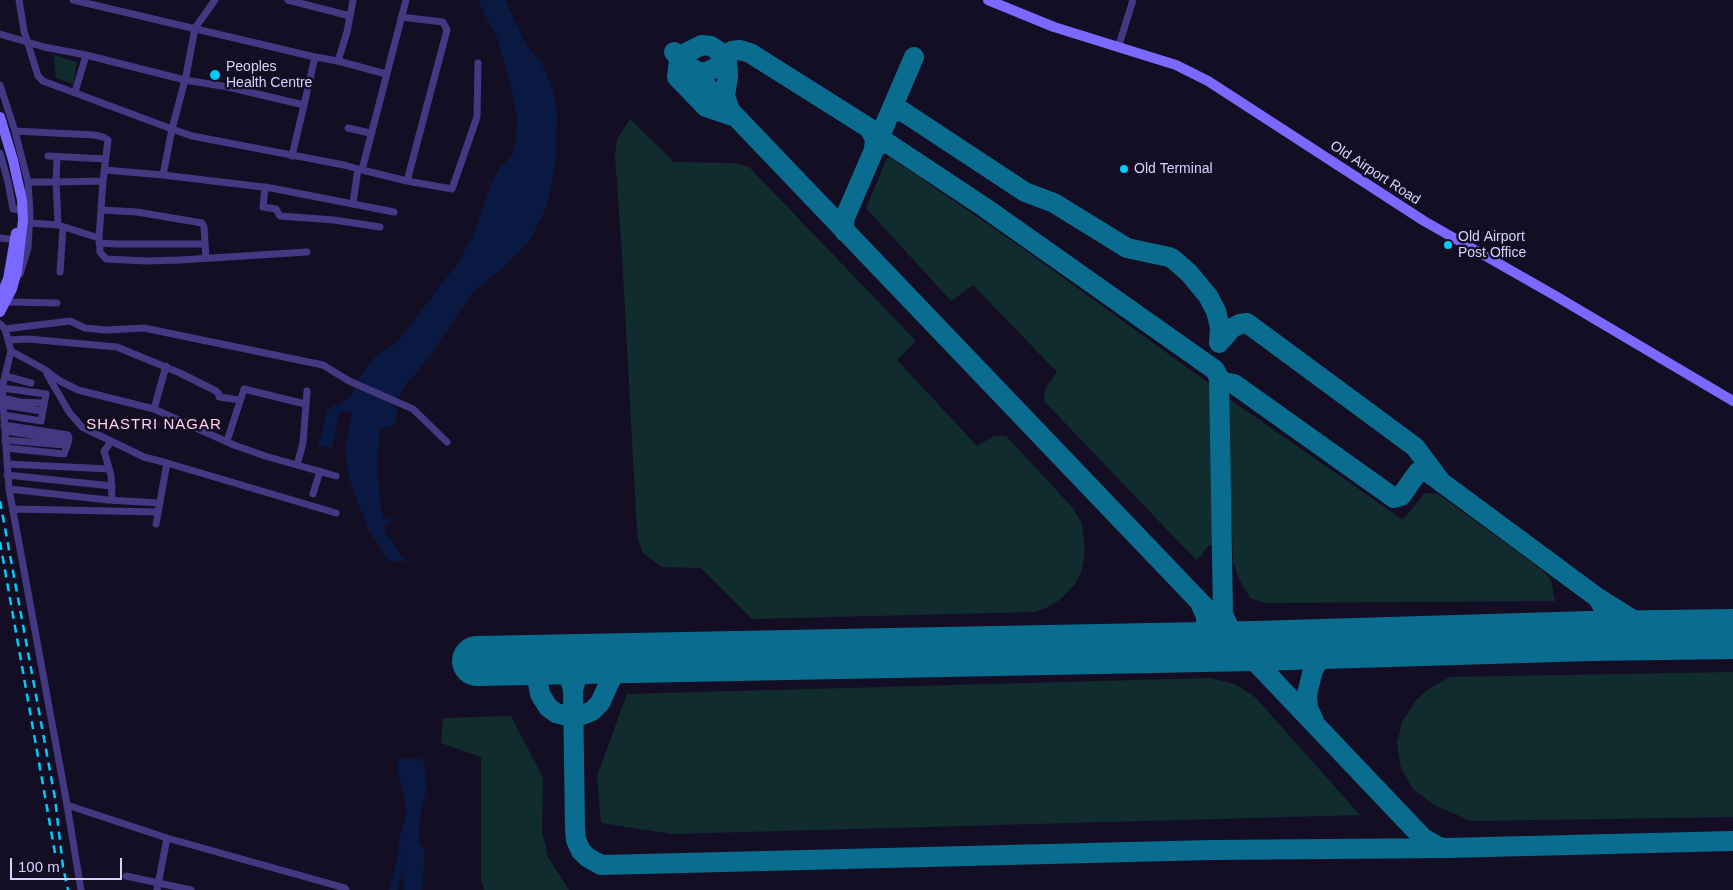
<!DOCTYPE html>
<style>
body{margin:0}
#map{position:relative;width:1733px;height:890px;overflow:hidden;background:#140e24;font-family:Helvetica,sans-serif}
canvas{display:block}
.scale{position:absolute;left:10px;top:858px;width:112px;height:22px;box-sizing:border-box;border:2px solid #dbd1ff;border-top:0;padding-left:6px;font-size:15px;line-height:18px;white-space:nowrap;color:#dbd1ff;-webkit-text-stroke:4px #140e24;paint-order:stroke}
</style>
<div id="map">
<canvas width="1733" height="890"></canvas>
<div class="scale">100 m</div>
</div>
<script>
const g = document.querySelector('canvas').getContext('2d');
g.lineJoin = 'round';
function paint(path, color) {
  g.fillStyle = color;
  g.fill(path, 'evenodd');
}
function poly(rows) {
  const path = new Path2D();
  for (const r of rows) {
    path.moveTo(r[0], r[1]);
    for (let i = 2; i < r.length; i += 2) path.lineTo(r[i], r[i + 1]);
  }
  return path;
}
function strokePath(path, color, width, dash) {
  g.strokeStyle = color;
  g.lineWidth = width;
  g.lineCap = dash ? 'butt' : 'round';
  g.setLineDash(dash || []);
  g.stroke(path);
}
function write(font, color, halo, rows, align = 'center') {
  g.font = font + ' Helvetica,sans-serif';
  g.lineWidth = 5;
  g.setLineDash([]);
  g.textBaseline = 'middle';
  g.strokeStyle = halo;
  g.fillStyle = color;
  for (const [text, x, y, turn = 0] of rows) {
    g.save();
    g.translate(x, y);
    g.rotate((+turn || 0) * Math.PI / 180);
    g.textAlign = isNaN(turn) ? turn : align;
    if (halo) g.strokeText(text, 0, 0);
    g.fillText(text, 0, 0);
    g.restore();
  }
}
paint(poly([
 [54,55,77,62,73,84,56,78],
 [630,119,674,162,733,163,749,167,916,341,897,360,977,446,994,436,1006,436,1073,508,1082,524,1085,547,1084,559,1082,570,1075,584,1061,599,1044,609,1033,612,752,619,701,568,662,567,643,553,638,539,636,514,622,254,615,155,617,139],
 [890,157,1018,245,1210,384,1213,545,1209,545,1199,558,1196,560,1044,401,1045,389,1057,372,973,285,951,301,866,208,887,158],
 [1228,398,1403,520,1424,494,1428,493,1438,494,1542,570,1551,580,1555,601,1265,603,1250,598,1239,579,1233,561],
 [1733,672,1733,817,1471,821,1434,805,1413,789,1401,768,1397,743,1402,722,1417,699,1430,688,1450,677],
 [1210,678,1235,684,1255,697,1360,815,672,834,601,823,597,776,627,694],
 [511,716,543,778,542,831,548,857,569,890,484,890,481,880,481,757,441,743,443,718]
]), '#112c2e');
paint(poly([
 [479,0,505,0,526,45,541,62,553,90,557,115,556,160,551,190,543,216,536,227,533,236,505,266,479,287,469,298,426,361,407,383,398,398,395,406,398,411,394,425,380,429,377,467,381,510,385,520,392,517,394,519,384,525,385,533,402,556,408,561,389,561,368,529,349,478,345,449,352,414,347,411,339,412,332,448,318,446,327,412,332,407,349,398,359,379,367,366,376,356,398,341,457,264,473,236,491,184,500,168,512,155,516,142,517,117,511,88,497,37,484,14],
 [398,759,423,759,427,787,422,807,419,824,419,844,425,850,422,890,404,890,402,865,398,860,399,838,406,819,405,798,398,775]
]), '#0a1941');
strokePath(poly([
 [393,890,403,853]
]), '#0a1941', 8);
strokePath(poly([
 [674,52,1221,624,1238,640,1255,646],
 [689,67,699,72,707,72,717,67,726,55,732,51,740,50,750,53,869,128,875,139,874,149],
 [730,110,725,96,728,76,727,61,723,54,711,46,702,45,686,53,679,61,677,77,706,107,736,117],
 [889,115,892,112,902,111,1025,192,1054,203,1127,248,1169,257,1173,259,1189,273,1208,296,1216,311,1220,327,1219,343,1232,328,1240,324,1247,323,1415,447,1442,483],
 [874,149,882,143,889,144,984,207,1215,370,1219,378],
 [845,232,844,220,846,215,914,57],
 [1219,377,1223,614,1231,632],
 [1219,389,1222,385,1229,383,1234,384,1394,498,1401,496,1418,472,1424,471,1429,473,1598,598,1646,628,1660,633,1677,635],
 [1590,636,1602,631,1604,624,1604,609,1598,598],
 [1232,647,1238,648,1249,655,1423,838,1437,846,1444,848],
 [1182,648,1194,641,1202,634,1206,626,1206,616,1200,603],
 [642,658,578,647,561,648,546,658,540,667,537,678,540,694,548,707,556,713,571,717,582,715,592,711,600,703,611,679,618,671,628,664,647,658],
 [545,659,562,667,571,682,573,690,575,828,576,840,581,851,587,857,601,865,1211,850,1446,848,1733,841],
 [573,690,576,679,582,669,590,663,601,659],
 [1314,721,1308,708,1307,694,1313,670,1318,662,1330,648,1344,644]
]), '#0a6d90', 20);
strokePath(poly([
 [477,661,1255,646,1590,636,1733,634]
]), '#0a6d90', 50);
strokePath(poly([
 [19,0,24,31,38,76,43,81,172,129,186,76,195,28,215,0],
 [73,0,315,57,338,61,386,74],
 [288,0,350,16],
 [401,17,443,22,447,30,407,181],
 [0,34,44,47,86,55,185,80,228,87,304,105,315,57],
 [1118,48,1133,0],
 [338,61,347,32,353,0],
 [0,85,15,131,28,182,30,213,28,248,20,274],
 [75,92,86,55],
 [348,128,370,133],
 [15,131,94,135,103,137,108,140,103,181],
 [0,153,8,182,13,209,25,210],
 [48,156,106,159],
 [292,156,304,105],
 [358,169,407,181,452,189,477,117,478,63],
 [105,170,163,175,271,188,394,212],
 [362,170,406,0],
 [163,175,172,129,192,136,344,165,358,169,353,203],
 [28,182,56,182,57,157],
 [265,187,263,207,276,209,280,216,334,220,380,227],
 [101,210,137,212,202,223,204,227,206,258],
 [30,223,58,225,99,238],
 [58,225,56,182,103,181,99,238,100,252,106,259,146,261,180,260,307,252],
 [0,238,18,240],
 [99,243,116,244,205,244],
 [60,272,63,227],
 [10,302,57,303],
 [0,324,5,329,11,351,2,388,9,489,67,805,167,838,345,888,346,890],
 [5,329,70,321,85,328,106,330,144,328,323,365,349,381,413,409,447,442],
 [8,340,28,339,117,347,180,373,216,391,219,394,219,397,240,400],
 [11,351,44,369,60,381,78,390,154,409,234,445,265,456,336,476],
 [47,374,69,412,82,427,144,457,167,463,156,524],
 [5,376,31,383],
 [2,388,46,394,41,421,4,415],
 [2,398,20,402,43,403],
 [3,405,42,411],
 [154,409,166,366],
 [4,425,68,435,69,440,64,454,6,448],
 [5,431,69,440],
 [5,440,66,445],
 [227,441,244,389,305,404],
 [111,442,104,451,111,475,112,500],
 [167,463,336,513],
 [7,464,109,469],
 [297,465,303,443,307,391],
 [7,475,112,486],
 [9,489,108,500,160,503],
 [313,494,320,471],
 [14,509,158,512],
 [67,805,81,890],
 [126,876,191,890],
 [157,890,167,838]
]), '#433983', 7);
strokePath(poly([
 [988,0,1054,27,1176,65,1208,81,1424,221,1554,295,1733,401]
]), '#7a68ff', 10);
strokePath(poly([
 [0,501,55,798,63,867,68,890],
 [0,542,55,853]
]), '#00ccfc', 2.5, [8, 6]);
strokePath(poly([
 [0,117,13,160,22,200,23,220,17,271,12,289,0,312],
 [0,298,8,279,16,233]
]), '#7a68ff', 10);
for (const [x, y, r, color] of [
 [215,75,6,"#00ccfc"],
 [1124,169,5,"#00ccfc"],
 [1448,245,5,"#00ccfc"]
]) {
  const dot = new Path2D();
  dot.arc(x, y, r, 0, 2 * Math.PI);
  g.fillStyle = color;
  g.fill(dot);
  strokePath(dot, '#140e24', 2);
}
write('14px', '#dbd1ff', '#140e24', [
 ["Peoples",226,67],
 ["Health Centre",226,83],
 ["Old Terminal",1134,169],
 ["Old Airport",1458,237],
 ["Post Office",1458,253]
], 'left');
write('14px', '#dbd1ff', '#140e24', [
 ["Old Airport Road",1375,173,33]
]);
g.letterSpacing = '1px';
write('15px', '#ffd3eb', '#140e24', [
 ["SHASTRI NAGAR",154,425]
]);
g.letterSpacing = '0px';
</script>
